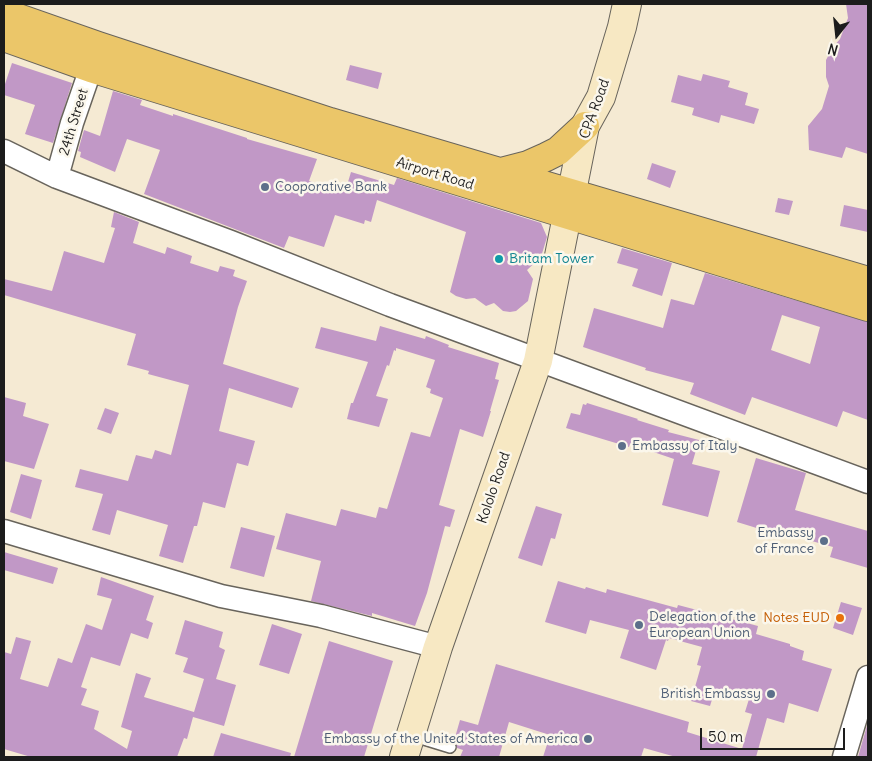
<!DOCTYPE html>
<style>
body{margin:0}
#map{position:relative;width:872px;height:761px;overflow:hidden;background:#f5ead3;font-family:Delius,sans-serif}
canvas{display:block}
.frame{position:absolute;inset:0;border:5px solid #1c1c1c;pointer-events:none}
.north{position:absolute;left:812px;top:10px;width:50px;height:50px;-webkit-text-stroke:4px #fbf7ec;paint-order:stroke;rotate:196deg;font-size:14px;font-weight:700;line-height:20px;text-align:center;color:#1c1c1c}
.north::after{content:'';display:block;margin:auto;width:18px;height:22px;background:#1c1c1c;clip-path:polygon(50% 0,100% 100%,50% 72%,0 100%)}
.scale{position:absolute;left:700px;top:728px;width:145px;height:22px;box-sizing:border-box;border:2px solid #1c1c1c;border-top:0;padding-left:6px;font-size:15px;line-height:18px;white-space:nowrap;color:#1c1c1c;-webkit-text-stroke:4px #fbf7ec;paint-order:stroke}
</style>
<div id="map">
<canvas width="872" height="761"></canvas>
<div class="frame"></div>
<div class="north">N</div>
<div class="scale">50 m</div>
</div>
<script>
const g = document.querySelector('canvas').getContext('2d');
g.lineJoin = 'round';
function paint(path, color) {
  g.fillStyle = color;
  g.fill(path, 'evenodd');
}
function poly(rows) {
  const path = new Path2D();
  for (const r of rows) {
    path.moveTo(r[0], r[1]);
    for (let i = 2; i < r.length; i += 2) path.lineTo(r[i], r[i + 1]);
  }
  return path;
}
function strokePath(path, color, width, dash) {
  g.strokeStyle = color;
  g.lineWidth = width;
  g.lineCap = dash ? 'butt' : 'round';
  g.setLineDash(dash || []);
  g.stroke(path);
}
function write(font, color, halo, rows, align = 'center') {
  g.font = font + ' Delius,sans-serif';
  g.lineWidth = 5;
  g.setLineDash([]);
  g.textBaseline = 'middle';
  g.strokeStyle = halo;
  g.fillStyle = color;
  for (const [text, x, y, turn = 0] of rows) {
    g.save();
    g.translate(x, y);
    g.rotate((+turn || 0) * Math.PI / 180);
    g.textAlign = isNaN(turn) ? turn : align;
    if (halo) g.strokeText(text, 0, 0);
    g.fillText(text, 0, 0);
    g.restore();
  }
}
paint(poly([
 [846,4,868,4,868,154,846,147,842,158,809,150,808,126,822,109,829,86,826,77,826,60,833,47,840,39,848,18],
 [12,63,72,83,53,143,25,134,35,105,4,95,4,87],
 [350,65,382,73,378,89,346,80],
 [703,74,730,81,728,87,748,93,745,105,759,109,754,124,721,115,719,123,692,115,694,108,671,102,678,75,701,81],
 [113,91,142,100,140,105,173,116,173,114,247,138,247,139,317,159,309,181,345,192,351,172,394,185,397,178,541,223,547,237,541,257,527,270,533,279,528,301,516,311,510,312,503,311,494,303,486,306,475,298,466,299,456,296,450,292,466,232,377,200,371,222,365,220,364,224,335,215,324,247,289,236,284,248,144,194,160,150,127,139,115,172,80,157,81,152,78,151,84,130,100,136],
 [652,163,676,171,670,188,647,179],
 [778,198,793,201,789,215,775,212],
 [844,205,868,210,868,232,840,226],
 [114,212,139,222,133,243,165,254,167,247,192,256,190,263,218,272,220,266,235,270,233,276,247,281,238,307,223,364,299,388,292,408,229,388,219,431,255,441,248,466,237,463,225,508,203,502,197,526,194,526,183,563,159,556,168,525,117,510,110,535,92,530,103,494,75,487,80,469,128,481,136,455,152,459,155,450,171,455,189,385,148,374,149,371,127,365,136,334,4,295,4,279,52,291,64,251,104,263,115,228,111,227],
 [622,248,672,263,662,296,632,286,638,269,617,263],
 [705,273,868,322,868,420,843,411,837,427,752,397,745,415,690,394,694,383,645,370,646,368,583,347,594,308,663,328,671,299,694,305],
 [782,315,820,327,810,364,771,350],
 [380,326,425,339,426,336,449,345,448,347,499,363,495,379,499,380,490,411,491,411,483,437,460,429,439,505,455,510,450,527,445,526,427,593,415,626,372,613,372,616,311,601,321,561,276,549,286,513,336,526,341,509,376,518,379,507,387,509,411,432,430,437,443,398,430,393,431,389,426,387,435,360,396,348,396,351,394,350,389,366,387,365,376,396,388,399,379,427,347,419,351,403,353,403,368,362,315,348,321,327,376,341],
 [4,397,26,403,23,416,49,424,34,469,4,461],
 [587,403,638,419,637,420,669,430,668,432,699,440,692,464,720,471,708,517,662,505,674,459,630,444,629,447,566,428,571,413,580,415,583,404,586,405],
 [105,408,119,413,111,434,97,429],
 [756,458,806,473,795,510,868,531,868,568,830,557,833,547,787,534,786,537,737,522],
 [21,474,42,480,31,519,10,512],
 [536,506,562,514,555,539,551,538,542,566,518,558],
 [241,527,275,536,264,577,230,568],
 [4,552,58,568,53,584,4,570],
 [101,577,154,596,146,620,153,623,148,639,131,633,120,666,91,657,81,687,87,689,81,705,99,711,94,729,127,749,132,731,121,727,136,673,151,678,144,697,194,712,204,679,183,672,188,658,175,654,185,620,223,632,219,647,225,650,216,679,236,685,224,726,193,717,187,739,184,738,177,757,31,757,4,749,4,652,11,654,16,637,31,641,20,679,48,687,58,658,72,663,86,624,102,630,112,599,97,595],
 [558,581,585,589,586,587,606,593,607,589,677,608,678,605,758,626,756,634,790,644,790,646,804,651,802,660,832,669,818,712,789,703,784,723,767,718,756,757,676,757,644,748,641,757,543,757,550,735,509,722,499,757,460,757,463,750,457,748,454,741,460,720,478,725,496,664,689,722,687,732,742,749,752,714,745,712,749,699,715,690,710,706,691,701,701,666,697,665,702,647,669,638,668,641,666,640,656,670,620,658,629,630,590,620,586,634,545,622],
 [841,602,862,608,853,635,833,628],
 [272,624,302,634,289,674,259,665],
 [329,641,393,661,364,757,294,757],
 [868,722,868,757,858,757],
 [221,733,291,753,290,757,213,757]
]), '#c198c6');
const lane = poly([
 [411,735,450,747]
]);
const street = poly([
 [4,151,57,177,231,242,390,305,868,482],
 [57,177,72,123,91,68],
 [4,531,221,596,321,616,438,647],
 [844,757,868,677]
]);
const secondary = poly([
 [404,757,438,647,538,361,585,126,601,97,622,27,627,4]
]);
const primary = poly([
 [4,13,98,46,330,122,868,281],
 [4,37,91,68,868,307],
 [501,172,528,165,546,157,558,151,585,126]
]);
strokePath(lane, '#68645c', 14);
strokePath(street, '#68645c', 25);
strokePath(secondary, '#68645c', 30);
strokePath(primary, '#68645c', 30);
strokePath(lane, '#fff', 11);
strokePath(street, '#fff', 22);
strokePath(secondary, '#f7e8c3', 28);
strokePath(primary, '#ebc669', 28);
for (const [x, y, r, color] of [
 [265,187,5,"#5c6f8a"],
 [499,259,5,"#0f9aa8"],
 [622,446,5,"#5c6f8a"],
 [824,541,5,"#5c6f8a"],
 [840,618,5,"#e8710a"],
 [639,625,5,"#5c6f8a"],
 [771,694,5,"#5c6f8a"],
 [588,739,5,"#5c6f8a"]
]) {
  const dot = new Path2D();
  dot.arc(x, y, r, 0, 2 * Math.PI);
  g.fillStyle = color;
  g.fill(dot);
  strokePath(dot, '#fbf7ec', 2);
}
write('14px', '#1c1c1c', '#fbf7ec', [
 ["CPA Road",595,109,-70],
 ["24th Street",74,122,-73],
 ["Airport Road",435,174,17],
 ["Kololo Road",494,488,-71]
]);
write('14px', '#4e5e75', '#fbf7ec', [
 ["Cooporative Bank",275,187],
 ["Embassy of Italy",632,446],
 ["Embassy",814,533,"right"],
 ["of France",814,549,"right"],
 ["Delegation of the",649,617],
 ["European Union",649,633],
 ["British Embassy",761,694,"right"],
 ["Embassy of the United States of America",578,739,"right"]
], 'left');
write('14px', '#0d838f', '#fbf7ec', [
 ["Britam Tower",509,259]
], 'left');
write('14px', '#c56008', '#fbf7ec', [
 ["Notes EUD",830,618]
], 'right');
</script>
